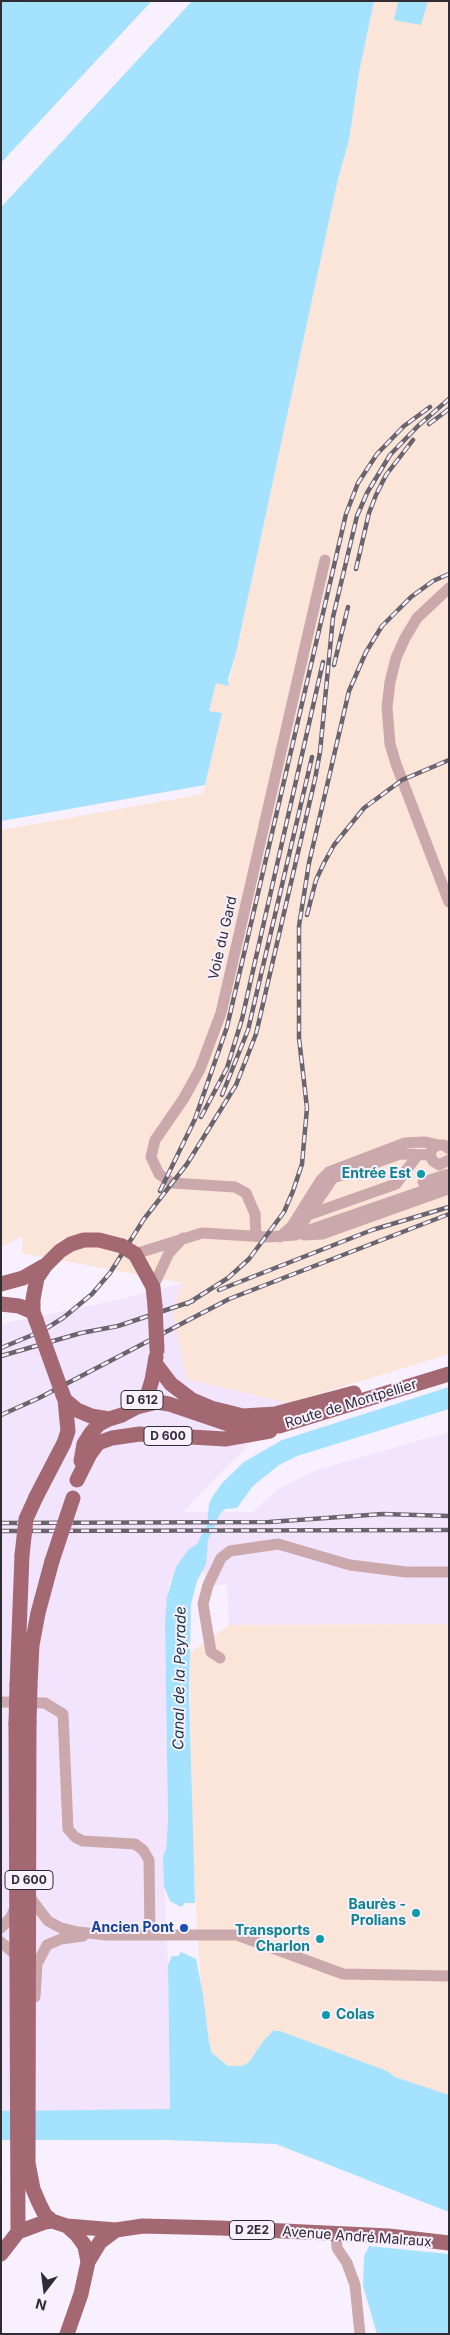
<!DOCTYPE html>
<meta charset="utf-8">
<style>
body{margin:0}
#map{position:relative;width:450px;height:2335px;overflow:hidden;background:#f8f0fe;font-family:Inter,sans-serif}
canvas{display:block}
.frame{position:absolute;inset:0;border:2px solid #302c33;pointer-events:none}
.north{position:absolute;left:20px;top:2265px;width:50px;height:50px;-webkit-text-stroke:4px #f8f0fe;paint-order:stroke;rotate:195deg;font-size:14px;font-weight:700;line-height:20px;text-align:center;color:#302c33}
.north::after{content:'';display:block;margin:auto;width:18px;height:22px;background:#302c33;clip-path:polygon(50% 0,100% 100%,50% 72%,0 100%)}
</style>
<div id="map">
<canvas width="450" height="2335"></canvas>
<div class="frame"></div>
<div class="north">N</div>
</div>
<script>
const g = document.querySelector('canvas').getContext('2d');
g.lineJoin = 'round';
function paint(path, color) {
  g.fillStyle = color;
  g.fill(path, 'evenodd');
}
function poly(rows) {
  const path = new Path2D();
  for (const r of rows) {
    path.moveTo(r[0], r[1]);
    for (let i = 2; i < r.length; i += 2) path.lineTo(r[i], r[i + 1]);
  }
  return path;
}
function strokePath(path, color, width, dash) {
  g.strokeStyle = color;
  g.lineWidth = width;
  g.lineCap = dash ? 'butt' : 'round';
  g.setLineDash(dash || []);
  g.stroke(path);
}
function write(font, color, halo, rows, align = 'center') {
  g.font = font + ' Inter,sans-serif';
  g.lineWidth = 4;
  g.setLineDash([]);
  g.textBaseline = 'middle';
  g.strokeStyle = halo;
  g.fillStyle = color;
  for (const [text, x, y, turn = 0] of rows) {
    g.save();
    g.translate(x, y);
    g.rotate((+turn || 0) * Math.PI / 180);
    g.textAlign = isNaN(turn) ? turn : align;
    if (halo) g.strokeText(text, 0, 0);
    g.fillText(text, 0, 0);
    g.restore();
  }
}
paint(poly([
 [184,1283,187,1379,289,1403,183,1512,253,1512,278,1489,319,1469,449,1432,449,1624,229,1625,227,1584,207,1587,197,1544,188,1550,169,1583,165,1622,168,1821,166,1849,163,1856,168,1965,170,2110,1,2111,1,1324,122,1299]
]), '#f3e4fd');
paint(poly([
 [374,1,449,1,449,1354,289,1403,187,1379,172,1309,183,1283,22,1253,23,1236,1,1247,1,830,203,794,222,713,209,711,216,683,229,682,236,653,338,179,349,140,359,73],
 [449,1624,449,2095,395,2077,387,2071,320,2046,273,2031,264,2040,249,2062,242,2066,228,2066,212,2054,209,2042,200,1974,191,1824,190,1653,229,1625]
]), '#fbe4d8');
paint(poly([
 [1,1,152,1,1,163],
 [192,1,374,1,359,73,349,140,338,179,236,653,228,679,229,686,216,683,209,711,222,713,205,785,1,821,1,207],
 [398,1,428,1,421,25,394,20],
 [449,1387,449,1409,297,1456,279,1465,253,1486,237,1508,225,1509,220,1514,208,1540,206,1564,197,1581,191,1604,189,1693,195,1903,185,1903,181,1907,170,1901,164,1886,163,1856,166,1849,168,1821,165,1622,167,1597,176,1567,188,1550,197,1544,207,1525,209,1504,213,1496,223,1482,244,1462,282,1440],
 [181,1952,196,1959,203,1994,209,2042,212,2053,228,2066,242,2066,249,2062,264,2040,273,2031,280,2031,387,2071,395,2077,449,2095,449,2212,276,2144,167,2140,1,2140,1,2111,170,2109,168,1965,172,1956,178,1956],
 [369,2246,449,2254,449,2334,377,2334,363,2286,364,2256]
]), '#a5e2ff');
paint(poly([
 [152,1,155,1,1,166,1,163],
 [189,1,192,1,1,207,1,204]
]), '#f8f0fe');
strokePath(poly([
 [449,588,417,618,405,638,396,658,390,682,387,707,390,744,396,764,449,902],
 [449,1149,444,1145,438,1145,432,1149,430,1155,433,1161,439,1165,449,1160],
 [423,1182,449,1174],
 [308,1215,333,1178,400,1154,430,1155],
 [300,1227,308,1215,396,1184,417,1156],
 [304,1235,322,1234,448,1189],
 [256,1236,255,1214,246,1193,235,1187,172,1183,159,1174,151,1157,155,1140,184,1098,200,1069,221,1013,325,560],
 [280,1237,292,1226,321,1180,329,1172,405,1143,424,1142,438,1145],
 [135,1254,202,1233,267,1237,295,1235,449,1182],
 [153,1287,169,1253,183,1238],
 [220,1658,211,1652,203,1604,208,1585,221,1558,230,1551,278,1544,350,1565,406,1572,449,1572],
 [1,1702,45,1703,63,1714,68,1829,75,1837,83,1841,135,1844,143,1850,149,1860,150,1935],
 [29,1896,48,1921,61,1928,78,1932,107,1935,237,1935,343,1974,449,1976],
 [1,1928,11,1917,16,1906],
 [1,1942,19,1958],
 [35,1997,37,1964,47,1945,61,1939,83,1936],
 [336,2235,337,2248,347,2263,355,2285,360,2334]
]), '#cba8ac', 11);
strokePath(poly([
 [135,1254,153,1287,155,1306],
 [1,1284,23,1278,44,1266],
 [1,1304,19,1306,33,1312],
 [36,1320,33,1312,33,1299,37,1278,45,1266,60,1251,71,1244,84,1240,99,1240,122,1246],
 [155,1363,171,1384,192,1400,211,1408,243,1416,275,1414,354,1393],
 [63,1395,65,1400,77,1410,91,1416,109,1419,122,1415,137,1407,148,1393,152,1380,156,1357],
 [137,1407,157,1402,169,1404,225,1423,243,1426,279,1426,449,1374],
 [81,1461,84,1444,91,1433,99,1424,109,1419],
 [77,1480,90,1454,98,1443,112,1438,140,1434,225,1439,270,1431],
 [36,1497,64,1443,68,1431,65,1400],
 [17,1685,22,1555],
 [30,1685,32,1645,38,1613,52,1561],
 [16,1723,18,2232],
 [29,1723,28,2163,33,2189,39,2203,45,2215,52,2221],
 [67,2226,116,2230,143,2226,220,2228,389,2236,449,2243],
 [1,2254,18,2232,45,2222,52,2221,67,2226,77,2235,85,2246,88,2262,81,2294,67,2334],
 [88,2262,100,2242,116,2230]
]), '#a46872', 15);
const rail = poly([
 [429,424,449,409],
 [356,569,369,513,376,495,386,475,413,440],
 [334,665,348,607],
 [307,915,316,880,324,863,334,845,364,808,402,780,449,760],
 [222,1095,248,1030,312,757],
 [201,1117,227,1068,242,1019,323,662],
 [160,1191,195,1119,227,1027,346,514,358,483,377,454,404,426,430,407],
 [219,1290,372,1230,449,1207],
 [187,1304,228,1278,249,1259,284,1212,293,1191,302,1164,307,1108,299,1038,299,926,309,863,349,691,366,652,382,626,411,597,433,581,449,574],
 [1,1348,42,1331,63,1318,92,1294,110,1273,144,1219,187,1164,236,1085,256,1034,315,779,320,752,333,617,357,516,367,493,390,455,418,426,449,399],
 [1,1356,81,1333,118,1326,193,1301],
 [1,1415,39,1398,229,1299,449,1214],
 [1,1523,269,1522,383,1514,449,1516],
 [1,1531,449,1530]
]);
strokePath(rail, '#69646d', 4.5);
strokePath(rail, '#f8f0fe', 2.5, [8]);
strokePath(poly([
 [122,1246,135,1254],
 [155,1306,157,1350],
 [36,1320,63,1395],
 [22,1555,26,1519,36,1497],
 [52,1561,73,1498],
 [16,1723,17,1685],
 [29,1723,30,1685]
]), '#a46872', 15);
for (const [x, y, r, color] of [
 [421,1174,5,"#0f9aa8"],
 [416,1913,5,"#0f9aa8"],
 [184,1928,5,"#1a4fb4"],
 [320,1939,5,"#0f9aa8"],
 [326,2015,5,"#0f9aa8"]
]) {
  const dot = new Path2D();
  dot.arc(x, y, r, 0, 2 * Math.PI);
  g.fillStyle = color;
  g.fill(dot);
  strokePath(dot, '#f8f0fe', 2);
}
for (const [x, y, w] of [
 [142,1400,42],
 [168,1436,48],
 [29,1880,48],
 [252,2230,45]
]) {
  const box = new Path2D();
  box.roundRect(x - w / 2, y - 9.5, w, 19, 4);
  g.fillStyle = '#f8f0fe';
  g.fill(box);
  strokePath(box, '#302c33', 1);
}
write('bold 12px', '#302c33', null, [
 ["D 612",142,1400],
 ["D 600",168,1436],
 ["D 600",29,1880],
 ["D 2E2",252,2230]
]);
write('14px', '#302c33', '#f8f0fe', [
 ["Voie du Gard",223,938,-77],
 ["Route de Montpellier",351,1404,-17],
 ["Avenue André Malraux",357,2237,4]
]);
write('bold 14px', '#0d838f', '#f8f0fe', [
 ["Entrée Est",411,1174],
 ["Baurès -",406,1905],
 ["Prolians",406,1921],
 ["Transports",310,1931],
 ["Charlon",310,1947],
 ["Colas",336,2015,"left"]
], 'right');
write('bold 14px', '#164399', '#f8f0fe', [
 ["Ancien Pont",174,1928]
], 'right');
write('italic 15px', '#103543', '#f8f0fe', [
 ["Canal de la Peyrade",180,1678,-89]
]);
</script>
